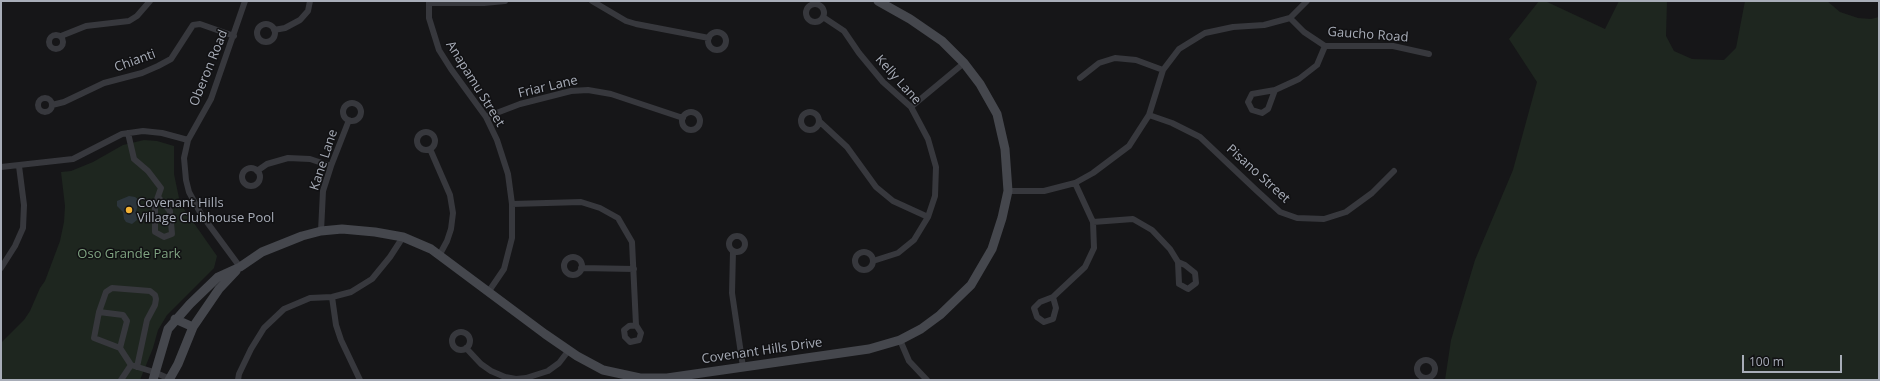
<!DOCTYPE html>
<style>
body{margin:0}
#map{position:relative;width:1880px;height:381px;overflow:hidden;background:#161618;font-family:"Open Sans",sans-serif}
canvas{display:block}
.frame{position:absolute;inset:0;border:2px solid #a8adb8;pointer-events:none}
.scale{position:absolute;left:1742px;top:355px;width:100px;height:18px;box-sizing:border-box;border:2px solid #a8adb8;border-top:0;padding-left:5px;font-size:12px;line-height:14px;white-space:nowrap;color:#a8adb8;-webkit-text-stroke:3px #111113;paint-order:stroke}
</style>
<div id="map">
<canvas width="1880" height="381"></canvas>
<div class="frame"></div>
<div class="scale">100 m</div>
</div>
<script>
const g = document.querySelector('canvas').getContext('2d');
g.lineJoin = 'round';
function paint(path, color) {
  g.fillStyle = color;
  g.fill(path, 'evenodd');
}
function poly(rows) {
  const path = new Path2D();
  for (const r of rows) {
    if (r.length === 3) {
      path.moveTo(r[0] + r[2], r[1]);
      path.arc(r[0], r[1], r[2], 0, 2 * Math.PI);
      continue;
    }
    path.moveTo(r[0], r[1]);
    for (let i = 2; i < r.length; i += 2) path.lineTo(r[i], r[i + 1]);
  }
  return path;
}
function strokePath(path, color, width, dash) {
  g.strokeStyle = color;
  g.lineWidth = width;
  g.lineCap = dash ? 'butt' : 'round';
  g.setLineDash(dash || []);
  g.stroke(path);
}
function write(font, color, halo, rows, align = 'center') {
  g.font = font + ' "Open Sans",sans-serif';
  g.lineWidth = 3;
  g.setLineDash([]);
  g.textBaseline = 'middle';
  g.strokeStyle = halo;
  g.fillStyle = color;
  for (const [text, x, y, turn = 0] of rows) {
    g.save();
    g.translate(x, y);
    g.rotate((+turn || 0) * Math.PI / 180);
    g.textAlign = isNaN(turn) ? turn : align;
    if (halo) g.strokeText(text, 0, 0);
    g.fillText(text, 0, 0);
    g.restore();
  }
}
paint(poly([
 [1539,1,1545,1,1605,29,1619,1,1667,1,1666,36,1674,51,1692,59,1724,60,1736,48,1745,1,1827,1,1840,12,1858,18,1871,19,1879,17,1879,380,1445,380,1451,340,1475,260,1513,170,1537,82,1509,39],
 [144,140,157,141,174,146,174,174,179,198,184,209,217,256,214,268,167,315,158,330,153,348,140,380,1,380,1,343,24,320,30,311,40,288,45,281,60,241,64,222,65,206,61,172,71,171,93,162,123,145]
]), '#1e261f');
paint(poly([
 [129,196,135,197,139,200,136,212,137,220,132,224,126,222,124,219,123,212,117,206,117,201]
]), '#2c353c');
strokePath(poly([
 [429,1,429,18,439,50,451,69,486,117,497,140,508,174,512,204,512,238,504,269,489,291],
 [592,1,626,21,636,24,709,38],
 [430,3,484,3,505,1],
 [815,13,9],
 [823,17,844,31,859,53,883,82,911,107,928,139,936,167,935,196,928,217,914,240,898,253,873,261],
 [1290,18,1304,32,1325,46,1393,46,1429,54],
 [266,33,9],
 [274,30,285,28,300,20,308,11,310,1],
 [717,41,9],
 [56,42,7],
 [61,36,86,26,129,21,137,16,150,1],
 [1080,78,1099,63,1115,58,1136,60,1163,70],
 [1275,90,1268,109,1262,113,1252,110,1248,102,1252,94,1275,90,1299,79,1317,65,1325,46],
 [45,105,7],
 [352,112,9],
 [52,105,64,102,104,83,142,73,158,66,171,59,193,25,200,24,234,36],
 [911,107,964,63],
 [810,121,9],
 [691,121,9],
 [1149,115,1172,123,1200,137,1256,190,1280,212,1297,218,1324,219,1346,212,1372,193,1394,171],
 [486,117,520,104,571,91,588,90,611,94,683,118],
 [819,121,847,147,876,187,893,201,928,217],
 [426,141,9],
 [128,133,134,159,148,171,161,188,155,205,155,232,164,237,172,234,170,211,158,197],
 [430,149,450,195,453,213,451,229,447,241,440,254],
 [1,167,73,159,122,134,143,131,162,133,188,140],
 [251,177,9],
 [257,171,267,164,288,158,310,159,331,166],
 [1008,191,1044,191,1075,183,1093,173,1129,146,1149,115,1163,70,1179,49,1205,33,1233,27,1264,25,1290,18,1307,1],
 [512,204,581,202,600,208,618,218,632,242,636,325,641,333,639,340,630,342,625,337,624,330,629,326,636,325],
 [1093,222,1133,219,1152,230,1170,249,1178,262,1179,284,1188,289,1196,283,1195,273,1185,265,1178,262],
 [321,231,323,191,331,166,349,120],
 [737,244,8],
 [733,251,732,293,743,367],
 [864,261,9],
 [573,266,9],
 [240,267,201,214,189,192,186,180,184,158,188,140,211,99,245,1],
 [1,268,15,246,23,228,24,205,19,166],
 [581,268,634,269],
 [332,297,336,325,341,340,360,380],
 [1053,297,1056,308,1053,319,1044,322,1037,317,1034,308,1040,302,1053,297,1085,267,1094,248,1093,222,1075,183],
 [99,312,106,292,112,288,150,291,155,295,156,299,155,305,147,320,137,367],
 [461,341,9],
 [900,340,909,361,927,380],
 [120,348,127,321,123,315,99,312,94,338,120,348,131,365,154,372,170,379],
 [466,348,481,364,491,371,505,377,516,379,526,378,548,371,559,363,569,350],
 [1426,369,9],
 [121,380,131,365],
 [238,380,239,374,251,349,264,328,284,309,310,298,332,297,351,292,372,279,390,257,403,237]
]), '#37383d', 6);
strokePath(poly([
 [175,319,193,327],
 [153,380,168,329,190,304,218,277,240,267,262,252,302,236,321,231,342,229,375,232,403,237,431,249,545,334,577,356,603,370,640,378,667,378,869,349,900,340,921,329,940,315,971,285,992,249,1002,218,1008,191,1005,149,997,114,980,84,964,63,942,41,910,19,878,1],
 [169,380,178,364,193,327,219,289,236,271]
]), '#45474d', 9);
for (const [x, y, r, color] of [
 [129,210,4,"#f2b134"]
]) {
  const dot = new Path2D();
  dot.arc(x, y, r, 0, 2 * Math.PI);
  g.fillStyle = color;
  g.fill(dot);
  strokePath(dot, '#111113', 1.5);
}
write('13px', '#a8adb8', '#111113', [
 ["Gaucho Road",1368,35,4],
 ["Chianti",135,61,-20],
 ["Oberon Road",209,68,-68],
 ["Kelly Lane",898,80,48],
 ["Anapamu Street",475,84,58],
 ["Friar Lane",548,87,-13],
 ["Kane Lane",324,160,-72],
 ["Pisano Street",1258,174,42],
 ["Covenant Hills Drive",762,351,-8]
]);
write('13px', '#a8adb8', '#111113', [
 ["Covenant Hills",137,203],
 ["Village Clubhouse Pool",137,218]
], 'left');
write('13px', '#7fa381', '#111113', [
 ["Oso Grande Park",129,254]
]);
</script>
